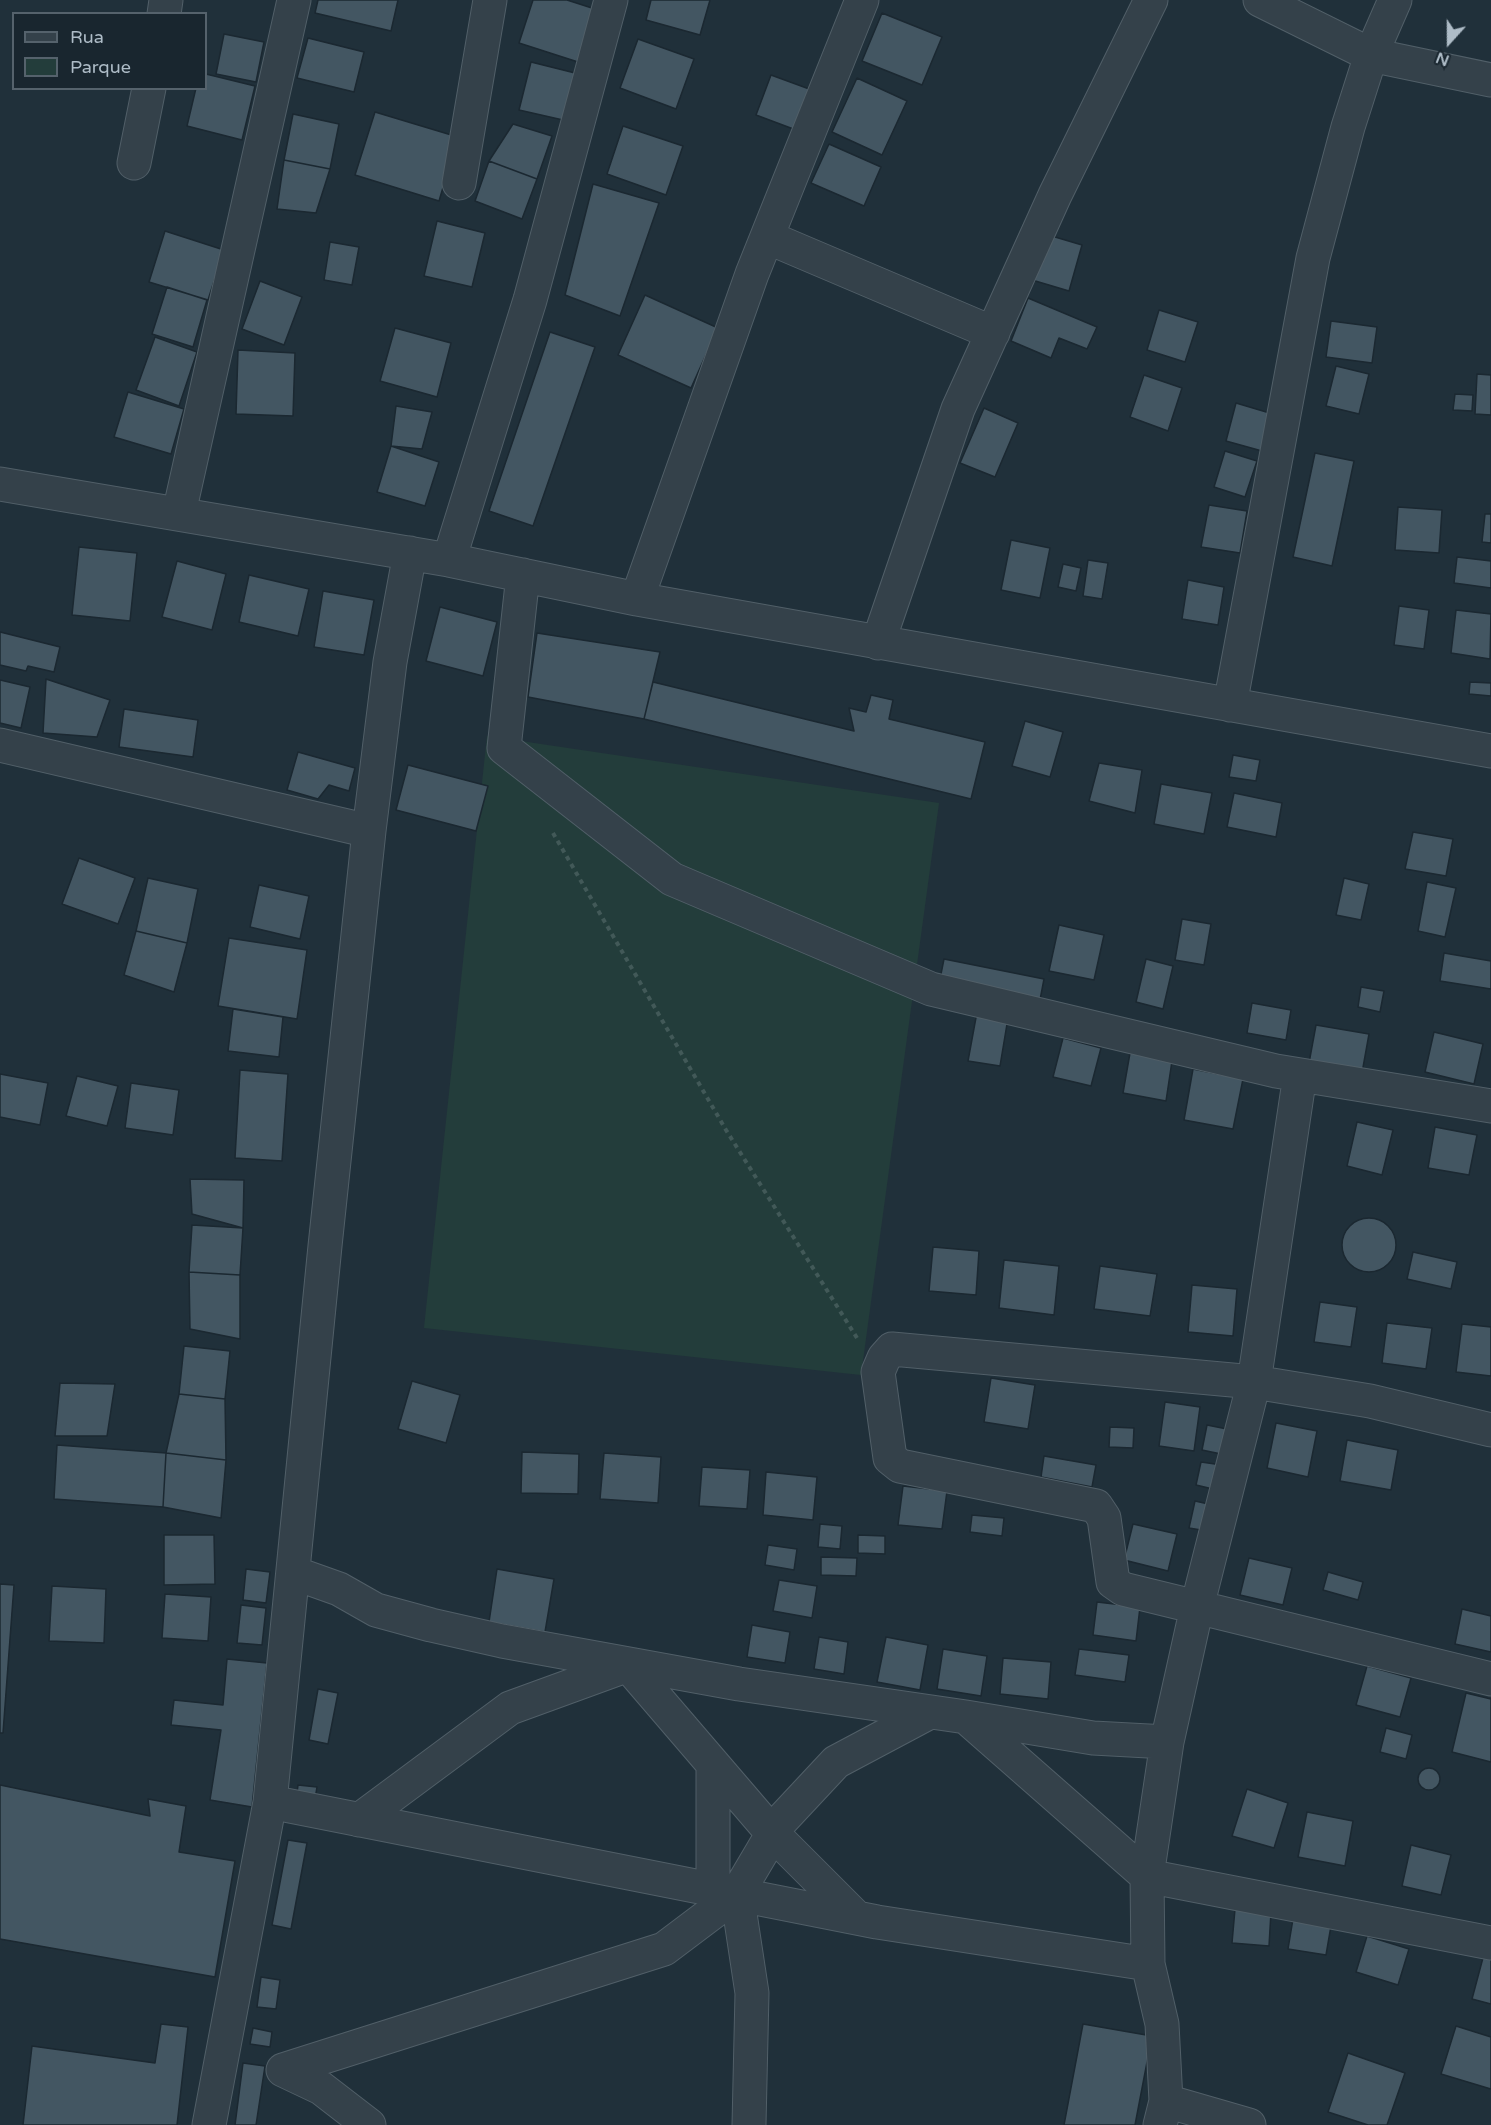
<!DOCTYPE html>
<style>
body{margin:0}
#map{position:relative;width:1491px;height:2125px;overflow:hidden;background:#20303a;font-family:"Varela Round",sans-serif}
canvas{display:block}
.legend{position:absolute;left:12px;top:12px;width:195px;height:78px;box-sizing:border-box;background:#19262f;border:2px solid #55626c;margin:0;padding:8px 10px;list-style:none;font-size:18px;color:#aebcc7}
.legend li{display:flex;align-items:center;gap:12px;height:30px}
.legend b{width:30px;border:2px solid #55626c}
.north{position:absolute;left:1419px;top:12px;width:60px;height:60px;-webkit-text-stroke:4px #19262f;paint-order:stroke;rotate:201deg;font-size:16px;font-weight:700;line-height:24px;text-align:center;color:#aebcc7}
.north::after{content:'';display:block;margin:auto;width:21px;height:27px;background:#aebcc7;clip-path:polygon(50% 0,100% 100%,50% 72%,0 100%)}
</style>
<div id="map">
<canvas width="1491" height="2125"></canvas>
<ul class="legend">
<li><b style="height:8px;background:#34414a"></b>Rua</li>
<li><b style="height:16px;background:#233d3b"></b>Parque</li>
</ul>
<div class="north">N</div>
</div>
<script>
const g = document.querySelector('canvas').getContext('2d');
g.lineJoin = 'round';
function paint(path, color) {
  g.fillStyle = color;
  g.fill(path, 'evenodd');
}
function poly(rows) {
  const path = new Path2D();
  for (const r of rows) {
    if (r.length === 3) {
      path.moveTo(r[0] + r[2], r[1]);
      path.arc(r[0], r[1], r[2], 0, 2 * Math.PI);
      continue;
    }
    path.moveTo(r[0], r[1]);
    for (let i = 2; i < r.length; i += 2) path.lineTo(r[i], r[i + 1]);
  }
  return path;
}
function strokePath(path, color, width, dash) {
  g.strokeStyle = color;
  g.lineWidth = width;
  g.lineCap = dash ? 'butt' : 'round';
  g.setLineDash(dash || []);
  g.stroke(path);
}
paint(poly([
 [487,736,939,803,861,1375,424,1328]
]), '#233d3b');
const building = poly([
 [318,0,398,0,391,31,315,13,318,0],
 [533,0,567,0,595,9,578,62,519,43,533,0],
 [651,0,710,0,700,35,646,20,651,0],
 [882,13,942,37,922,85,862,61,882,13],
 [224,34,264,42,256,82,216,74,224,34],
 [308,38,364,52,354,92,297,78,308,38],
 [638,39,694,59,676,109,620,88,638,39],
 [531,62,575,73,563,120,519,110,531,62],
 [206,74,255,86,242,140,187,126,196,88,206,88,206,74],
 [771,75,812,90,796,130,756,115,771,75],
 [857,78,907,101,882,155,832,132,857,78],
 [375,112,458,137,439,201,355,175,375,112],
 [293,114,339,124,330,169,284,160,293,114],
 [513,124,552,136,537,179,489,161,513,124],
 [623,126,683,146,666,195,607,174,623,126],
 [829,144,881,167,864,206,811,183,829,144],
 [284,160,330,169,316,213,277,209,284,160],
 [489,161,537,179,522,219,475,201,489,161],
 [593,184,659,203,620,316,565,295,593,184],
 [437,221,485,233,472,287,424,276,437,221],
 [165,231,224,250,208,300,149,282,165,231],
 [1045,234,1082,245,1069,291,1032,280,1045,234],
 [330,242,359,247,352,285,324,280,330,242],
 [260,281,302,297,284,345,242,329,260,281],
 [167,287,207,300,193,347,152,334,167,287],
 [645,295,718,328,691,388,618,355,645,295],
 [1028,298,1097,327,1087,349,1059,338,1051,358,1011,341,1028,298],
 [1159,310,1198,322,1185,362,1147,350,1159,310],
 [1331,321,1377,327,1372,363,1326,357,1331,321],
 [395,328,451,343,437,397,380,381,395,328],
 [550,332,595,347,533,526,489,511,550,332],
 [155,337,197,352,179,406,136,390,155,337],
 [238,350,295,353,293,416,236,414,238,350],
 [1336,366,1369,374,1359,414,1326,406,1336,366],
 [1477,374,1491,375,1491,415,1475,414,1477,374],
 [1144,375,1182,388,1168,431,1130,417,1144,375],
 [128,392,184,409,171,454,114,437,128,392],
 [1455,394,1473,395,1472,411,1453,410,1455,394],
 [1236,403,1273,414,1262,451,1226,441,1236,403],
 [396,406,432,412,422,449,391,446,396,406],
 [984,408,1018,423,995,477,960,463,984,408],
 [391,446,439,462,425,506,377,492,391,446],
 [1225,451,1257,461,1245,497,1214,487,1225,451],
 [1315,453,1354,461,1332,566,1293,557,1315,453],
 [1209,505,1247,511,1240,553,1201,547,1209,505],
 [1398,507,1442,510,1439,553,1395,550,1398,507],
 [1485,514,1491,514,1491,543,1482,542,1485,514],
 [1011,540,1050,548,1040,598,1001,590,1011,540],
 [79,547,137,553,130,621,72,615,79,547],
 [1457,557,1491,561,1491,588,1454,583,1457,557],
 [1088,560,1108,563,1102,599,1083,596,1088,560],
 [177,561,226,574,212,630,162,617,177,561],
 [1063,564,1081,568,1076,591,1058,587,1063,564],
 [249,575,309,589,298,636,239,622,249,575],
 [1188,580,1224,587,1218,625,1182,619,1188,580],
 [323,591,374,600,364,655,314,647,323,591],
 [1399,606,1429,610,1424,649,1394,645,1399,606],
 [440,607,497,622,483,676,426,661,440,607],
 [1456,610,1491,614,1490,659,1451,653,1456,610],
 [0,632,60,647,54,672,28,666,26,671,0,665,0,632],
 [537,633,660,652,644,719,528,697,537,633],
 [46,679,110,700,97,737,43,733,46,679],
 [0,680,30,687,21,728,0,723,0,680],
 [653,682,854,731,849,708,866,712,871,695,893,700,889,719,985,742,971,799,644,719,653,682],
 [1470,682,1491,683,1491,696,1469,694,1470,682],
 [124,709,198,720,193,757,119,747,124,709],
 [1025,721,1063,732,1050,777,1012,766,1025,721],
 [298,752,355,768,349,791,329,785,318,799,287,790,298,752],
 [1233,755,1260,760,1256,781,1229,777,1233,755],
 [1099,763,1142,770,1135,813,1089,801,1099,763],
 [408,765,488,786,476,831,396,810,408,765],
 [1161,784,1212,793,1204,834,1154,824,1161,784],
 [1234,793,1282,803,1276,837,1227,827,1234,793],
 [1413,832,1453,839,1446,876,1405,869,1413,832],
 [79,858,135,878,118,924,62,904,79,858],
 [148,878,198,889,187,943,136,931,148,878],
 [1344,878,1369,884,1361,920,1336,915,1344,878],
 [1427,882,1456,888,1445,937,1418,931,1427,882],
 [259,885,309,896,300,939,250,927,259,885],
 [1182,919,1211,924,1204,965,1175,960,1182,919],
 [1059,925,1104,935,1094,980,1049,971,1059,925],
 [136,931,187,943,174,992,124,975,136,931],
 [229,938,307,950,297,1019,218,1006,229,938],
 [1444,953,1491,961,1491,989,1440,981,1444,953],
 [944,959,1044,979,1040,1000,940,979,944,959],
 [1146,959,1173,966,1163,1009,1136,1002,1146,959],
 [1361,987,1384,991,1380,1012,1358,1007,1361,987],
 [1252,1003,1291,1010,1286,1040,1247,1033,1252,1003],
 [233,1009,283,1017,279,1057,228,1051,233,1009],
 [977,1012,1008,1018,1000,1066,968,1061,977,1012],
 [1316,1025,1369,1034,1362,1073,1309,1063,1316,1025],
 [1434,1032,1483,1044,1474,1084,1425,1072,1434,1032],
 [1063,1038,1101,1048,1091,1086,1053,1077,1063,1038],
 [1130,1053,1172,1061,1166,1101,1123,1093,1130,1053],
 [1193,1069,1243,1079,1233,1129,1184,1120,1193,1069],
 [240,1070,288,1074,282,1161,235,1158,240,1070],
 [0,1074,48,1083,40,1125,0,1117,0,1074],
 [77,1076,118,1086,107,1126,66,1116,77,1076],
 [131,1083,179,1090,173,1135,125,1128,131,1083],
 [1357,1122,1393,1130,1382,1175,1347,1166,1357,1122],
 [1435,1127,1477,1135,1469,1175,1428,1168,1435,1127],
 [190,1179,244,1180,243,1228,192,1214,190,1179],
 [1369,1245,27],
 [192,1225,243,1228,240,1275,189,1272,192,1225],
 [933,1247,979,1251,976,1295,929,1291,933,1247],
 [1413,1252,1457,1262,1451,1289,1407,1279,1413,1252],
 [1004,1260,1059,1266,1054,1315,999,1308,1004,1260],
 [1100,1266,1157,1274,1150,1316,1094,1309,1100,1266],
 [189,1272,240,1275,240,1339,190,1329,189,1272],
 [1192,1285,1237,1289,1233,1336,1188,1332,1192,1285],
 [1320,1302,1357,1307,1351,1347,1314,1342,1320,1302],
 [1387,1323,1432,1328,1426,1369,1382,1363,1387,1323],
 [1462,1324,1491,1327,1491,1376,1456,1372,1462,1324],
 [184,1346,230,1351,225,1399,179,1394,184,1346],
 [991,1378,1035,1385,1028,1429,984,1422,991,1378],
 [412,1381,460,1395,446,1443,398,1429,412,1381],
 [60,1383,115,1384,107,1436,55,1436,60,1383],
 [179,1394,225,1399,226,1460,166,1453,179,1394],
 [1165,1402,1200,1407,1194,1451,1159,1446,1165,1402],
 [1276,1423,1317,1431,1308,1477,1267,1468,1276,1423],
 [1207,1425,1227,1429,1221,1454,1202,1450,1207,1425],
 [1110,1427,1134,1428,1133,1448,1109,1447,1110,1427],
 [1347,1440,1398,1450,1391,1490,1340,1481,1347,1440],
 [57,1445,166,1453,163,1507,54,1499,57,1445],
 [522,1452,579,1454,578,1494,521,1493,522,1452],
 [166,1453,226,1460,221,1518,163,1507,166,1453],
 [604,1453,661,1457,658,1503,600,1499,604,1453],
 [1044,1456,1096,1465,1092,1487,1041,1477,1044,1456],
 [1201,1462,1222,1465,1217,1490,1196,1485,1201,1462],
 [702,1467,750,1470,747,1509,699,1506,702,1467],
 [766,1472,817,1477,813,1520,763,1515,766,1472],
 [903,1486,947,1491,942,1529,898,1525,903,1486],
 [1195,1501,1213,1505,1207,1531,1189,1528,1195,1501],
 [972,1515,1004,1518,1002,1536,970,1532,972,1515],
 [820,1524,842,1526,840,1549,818,1547,820,1524],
 [1133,1524,1177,1534,1168,1571,1124,1560,1133,1524],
 [164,1535,214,1535,215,1584,164,1585,164,1535],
 [858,1535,885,1536,885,1554,858,1553,858,1535],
 [768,1545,797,1549,794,1570,765,1565,768,1545],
 [821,1557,857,1558,856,1576,821,1575,821,1557],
 [1249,1558,1292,1568,1283,1605,1240,1595,1249,1558],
 [246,1569,270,1572,266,1603,243,1600,246,1569],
 [497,1569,554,1579,545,1632,489,1622,497,1569],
 [1328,1572,1363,1582,1358,1600,1323,1590,1328,1572],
 [779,1580,817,1586,812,1618,773,1611,779,1580],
 [0,1584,14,1585,3,1733,0,1733,0,1584],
 [52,1586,106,1589,104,1643,49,1641,52,1586],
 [165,1594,211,1597,208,1641,162,1638,165,1594],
 [1097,1602,1140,1607,1136,1641,1093,1635,1097,1602],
 [241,1605,266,1608,262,1645,237,1643,241,1605],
 [1462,1609,1491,1616,1491,1652,1455,1644,1462,1609],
 [752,1625,790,1632,785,1663,747,1657,752,1625],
 [819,1637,848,1642,844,1674,814,1669,819,1637],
 [886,1637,928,1645,920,1690,877,1682,886,1637],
 [943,1649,987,1656,981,1696,937,1689,943,1649],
 [1079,1649,1129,1655,1125,1682,1075,1675,1079,1649],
 [1003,1658,1051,1662,1048,1699,1000,1694,1003,1658],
 [227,1659,267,1663,252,1807,210,1800,221,1730,171,1725,174,1700,223,1705,227,1659],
 [1367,1666,1411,1678,1400,1717,1356,1705,1367,1666],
 [318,1689,338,1693,328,1744,309,1740,318,1689],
 [1466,1693,1491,1699,1491,1762,1452,1752,1466,1693],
 [1386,1728,1412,1735,1406,1759,1380,1752,1386,1728],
 [1429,1779,11],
 [0,1785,150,1816,148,1799,186,1806,179,1852,235,1861,215,1977,0,1939,0,1785],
 [298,1785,317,1787,314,1805,296,1802,298,1785],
 [1247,1789,1288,1803,1274,1848,1232,1836,1247,1789],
 [1307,1812,1353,1821,1345,1866,1298,1857,1307,1812],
 [288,1840,307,1843,291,1929,272,1925,288,1840],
 [1411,1845,1451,1855,1441,1895,1402,1886,1411,1845],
 [1235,1909,1271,1912,1269,1946,1232,1943,1235,1909],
 [1293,1919,1331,1926,1326,1955,1288,1949,1293,1919],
 [1367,1936,1409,1949,1398,1985,1356,1972,1367,1936],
 [1484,1954,1491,1956,1491,2004,1472,1999,1484,1954],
 [261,1977,280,1980,276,2009,257,2007,261,1977],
 [161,2024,188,2027,177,2125,23,2125,32,2046,155,2063,161,2024],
 [1083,2024,1152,2036,1135,2125,1064,2125,1083,2024],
 [1456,2026,1491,2037,1491,2089,1441,2074,1456,2026],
 [253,2028,272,2032,270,2047,250,2044,253,2028],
 [1348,2053,1405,2073,1387,2125,1368,2125,1328,2112,1348,2053],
 [243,2063,265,2066,256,2125,235,2125,243,2063]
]);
paint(building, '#435662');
strokePath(building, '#1b2831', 1.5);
const minor = poly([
 [1260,0,1371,55,1491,80],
 [164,14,166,0],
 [134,163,149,88],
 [459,183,490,0],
 [767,237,993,333],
 [0,484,449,560,637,599,1491,751],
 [179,513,294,0],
 [449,560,530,300,611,0],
 [523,575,504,748,672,879,931,989,1276,1071,1491,1106],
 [637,599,752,274,862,0],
 [878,643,958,409,1055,195,1151,0],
 [1230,705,1313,258,1348,127,1371,55,1395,0],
 [0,745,369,831],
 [1491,1430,1370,1401,1254,1382,892,1349,884,1358,878,1372,890,1458,900,1466,1096,1506,1104,1518,1113,1582,1123,1589,1491,1679],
 [294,1573,339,1589,376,1610,431,1625,502,1641,739,1684,966,1717,1093,1738,1167,1742],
 [966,1717,1147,1876,1491,1943],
 [270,1802,877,1922,1148,1964],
 [359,1820,510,1708,628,1665,773,1834,857,1918],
 [713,1889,713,1764],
 [737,1894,752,1993,749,2125],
 [283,2070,664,1949,737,1894,779,1823,836,1762,930,1712],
 [283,2070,321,2088,369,2125],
 [1166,2101,1249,2125],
 [209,2125,270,1802,325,1246,369,831,390,662,410,553],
 [1160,2125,1166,2101,1162,2024,1148,1964,1147,1876,1167,1742,1197,1607,1254,1382,1300,1075]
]);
strokePath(minor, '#515f68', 35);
strokePath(poly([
 [553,833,726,1130,857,1338]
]), '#425958', 4, [4.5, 4.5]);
strokePath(minor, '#34414a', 33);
</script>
